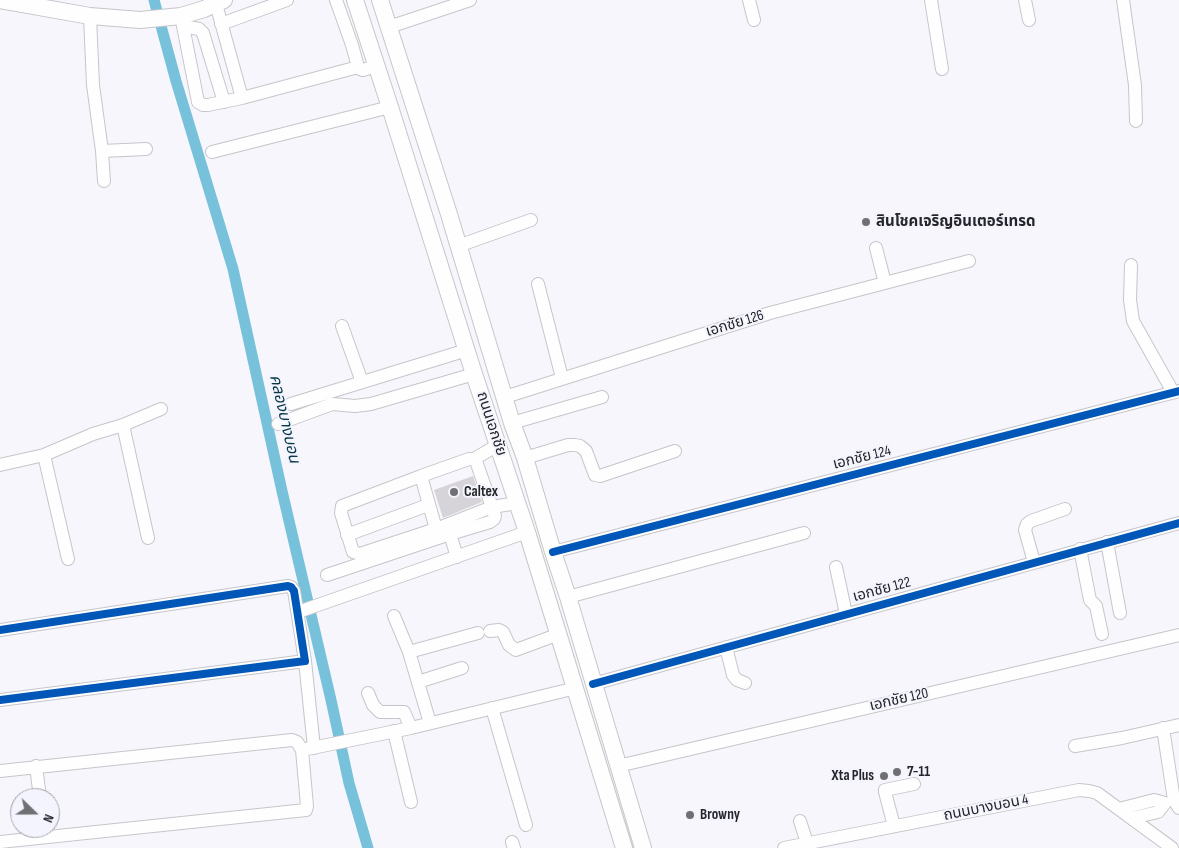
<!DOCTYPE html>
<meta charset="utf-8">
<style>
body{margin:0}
#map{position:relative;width:1179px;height:848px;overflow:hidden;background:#f6f6fc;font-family:"Sofia Sans Condensed",sans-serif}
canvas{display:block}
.north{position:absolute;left:10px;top:788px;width:50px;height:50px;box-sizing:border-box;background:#f4f4fe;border:1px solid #a2a2a9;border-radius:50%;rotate:112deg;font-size:14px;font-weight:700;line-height:20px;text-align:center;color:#26262a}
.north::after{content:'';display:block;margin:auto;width:18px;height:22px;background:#6f6f74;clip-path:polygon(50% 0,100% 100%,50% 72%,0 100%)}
</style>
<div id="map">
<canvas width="1179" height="848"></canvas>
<div class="north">N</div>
</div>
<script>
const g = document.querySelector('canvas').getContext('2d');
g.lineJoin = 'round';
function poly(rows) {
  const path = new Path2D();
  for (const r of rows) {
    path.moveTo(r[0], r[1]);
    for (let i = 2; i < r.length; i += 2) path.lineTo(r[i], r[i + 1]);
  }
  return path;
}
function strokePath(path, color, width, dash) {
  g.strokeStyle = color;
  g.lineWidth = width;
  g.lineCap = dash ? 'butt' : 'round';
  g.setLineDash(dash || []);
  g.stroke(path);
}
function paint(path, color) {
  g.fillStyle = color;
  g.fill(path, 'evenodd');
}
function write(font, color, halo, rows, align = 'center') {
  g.font = font + ' "Sofia Sans Condensed","Noto Sans Thai",sans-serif';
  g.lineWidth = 4;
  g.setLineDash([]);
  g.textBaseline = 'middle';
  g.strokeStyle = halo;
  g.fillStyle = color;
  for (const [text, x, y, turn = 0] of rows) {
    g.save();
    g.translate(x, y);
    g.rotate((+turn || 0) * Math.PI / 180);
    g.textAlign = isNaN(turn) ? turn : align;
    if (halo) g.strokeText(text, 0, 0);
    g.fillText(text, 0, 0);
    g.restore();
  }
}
strokePath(poly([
 [154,0,176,81,233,269,282,491,331,700,349,783,368,848]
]), '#77c2da', 11);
paint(poly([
 [473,476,482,502,443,518,434,490]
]), '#d6d4d9');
const minor = poly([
 [336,0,352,45,358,67,360,69,363,70,376,66],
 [749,0,754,20],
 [931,0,942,69],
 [1025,0,1029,20],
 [1123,0,1135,85,1136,121],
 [90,16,93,85,102,151,104,181],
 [181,16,198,102,203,105,208,105,242,98,216,4],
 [221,24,287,0],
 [183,26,199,29,203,33,224,102],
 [389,27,470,0],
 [242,98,358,67],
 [102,151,146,149],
 [212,152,390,107],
 [458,246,531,220],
 [876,248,885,283],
 [1131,265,1130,300,1133,321,1173,392],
 [538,284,562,378],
 [342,326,362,382],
 [505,397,770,313,969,261],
 [291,404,467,350],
 [512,423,602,397],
 [278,424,332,404,355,406,371,404,474,374],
 [123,425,148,538],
 [44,455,68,559],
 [525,458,568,445,575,445,580,446,586,451,595,475,600,476,675,451],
 [474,459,498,445],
 [0,465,44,455,93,434,123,425,161,409],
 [421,476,438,536],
 [347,535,428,505],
 [1107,542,1120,613],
 [1080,549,1089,595,1090,600,1096,606,1102,634],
 [553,552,1179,391],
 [457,557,450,534,490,522,494,519,495,516,492,507,476,461,474,459,469,459,421,476,342,506,341,513,353,552,360,554,436,529,492,507,517,503],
 [1034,562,1025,530,1027,524,1031,521,1065,509],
 [836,567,846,614],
 [327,575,450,534],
 [568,597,804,533],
 [298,612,527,532],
 [394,616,409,652,430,723],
 [0,630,288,586,291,587,294,591,305,661,0,700],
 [490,631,499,630,503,632,509,645,516,650,559,634],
 [726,647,733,675,737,680,745,683],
 [409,652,478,633],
 [305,661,314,748],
 [418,682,462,668],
 [593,684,1179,523],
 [368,693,373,705,380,712,404,712,411,728],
 [492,708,526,825],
 [1163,728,1174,800,1179,808],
 [394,731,411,802],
 [1075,746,1122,738,1179,725],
 [36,766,40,798],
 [618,766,1179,635],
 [0,771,292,740,297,742,302,750,411,728,576,688],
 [1119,809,1154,800,1165,803,1158,812,1132,818],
 [800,821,807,843],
 [894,826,885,792,885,790,914,784],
 [0,842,306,810,307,806,302,750],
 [512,842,514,848],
 [784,848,1079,790,1089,791,1097,793,1172,848]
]);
const major = poly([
 [0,0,90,16,140,20,181,16,204,9,224,0],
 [355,0,390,107,474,374,527,532,624,848],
 [380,0,448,211,512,423,525,458,553,552,568,597,643,848]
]);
strokePath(minor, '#c6c6ca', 14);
strokePath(major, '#c6c6ca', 18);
strokePath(minor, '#fefeff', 12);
strokePath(major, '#fefeff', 16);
strokePath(poly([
 [553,552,1179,391],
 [0,630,288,586,291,587,294,591,305,661,0,700],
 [593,684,1179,523]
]), '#0057b8', 8);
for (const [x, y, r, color] of [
 [866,222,5,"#6f6f74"],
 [454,492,5,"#6f6f74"],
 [897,772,5,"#6f6f74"],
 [884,776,5,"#6f6f74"],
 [690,815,5,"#6f6f74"]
]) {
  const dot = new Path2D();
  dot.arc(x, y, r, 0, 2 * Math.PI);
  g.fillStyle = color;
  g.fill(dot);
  strokePath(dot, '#f4f4fe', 2);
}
write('bold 15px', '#26262a', '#f4f4fe', [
 ["สินโชคเจริญอินเตอร์เทรด",876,222],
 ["Caltex",464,492],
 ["7-11",907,772],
 ["Xta Plus",874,776,"right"],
 ["Browny",700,815]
], 'left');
write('15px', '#26262a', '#f4f4fe', [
 ["เอกชัย 126",735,324,-17],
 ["ถนนเอกชัย",491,424,72],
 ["เอกชัย 124",862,458,-14],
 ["เอกชัย 122",882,590,-15],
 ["เอกชัย 120",899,700,-13],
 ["ถนนบางบอน 4",986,808,-11]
]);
write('italic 16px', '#083947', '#f4f4fe', [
 ["คลองบางบอน",284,419,77]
]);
</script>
